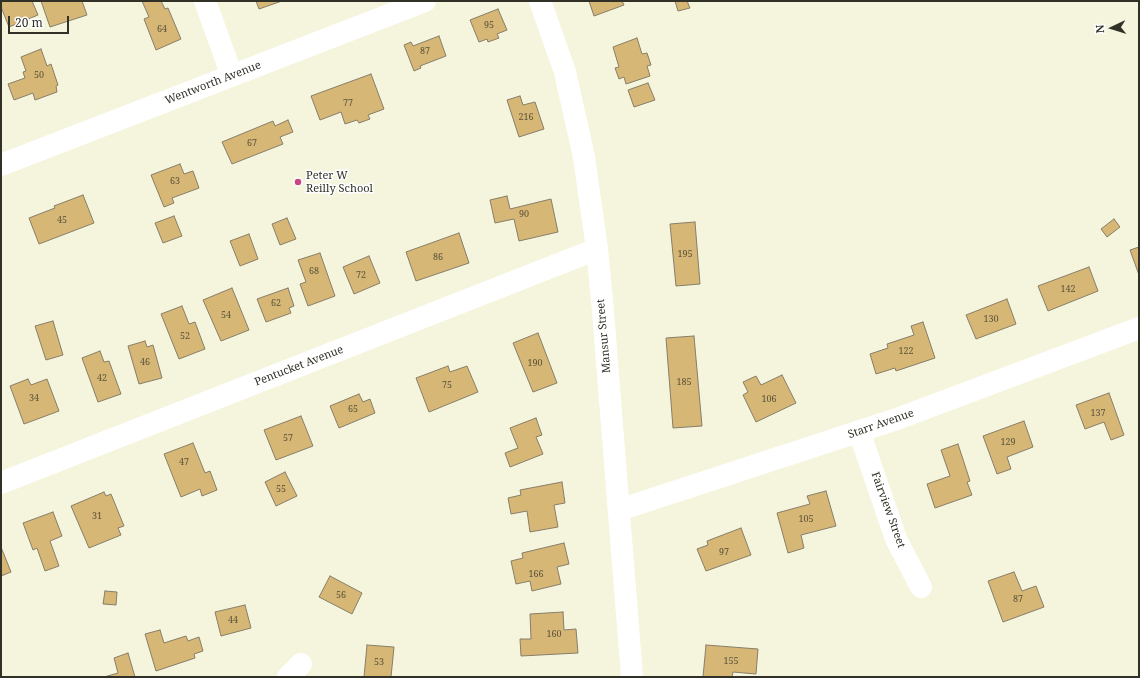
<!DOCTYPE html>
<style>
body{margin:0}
#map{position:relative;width:1140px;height:678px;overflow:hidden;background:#f5f5dd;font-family:"Noto Serif",serif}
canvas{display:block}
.frame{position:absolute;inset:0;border:2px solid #313128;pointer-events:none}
.north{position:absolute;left:1092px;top:8px;width:40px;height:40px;-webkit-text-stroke:3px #fff;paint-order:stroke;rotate:266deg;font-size:11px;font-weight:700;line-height:16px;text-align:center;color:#313128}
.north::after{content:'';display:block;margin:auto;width:14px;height:18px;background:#313128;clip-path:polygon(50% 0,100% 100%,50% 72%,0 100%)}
.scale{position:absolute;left:8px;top:16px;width:61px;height:18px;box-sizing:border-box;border:2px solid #313128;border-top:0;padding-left:5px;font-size:12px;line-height:14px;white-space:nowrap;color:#313128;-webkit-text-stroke:3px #fff;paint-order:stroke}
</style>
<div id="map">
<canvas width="1140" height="678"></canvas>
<div class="frame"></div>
<div class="north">N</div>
<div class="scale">20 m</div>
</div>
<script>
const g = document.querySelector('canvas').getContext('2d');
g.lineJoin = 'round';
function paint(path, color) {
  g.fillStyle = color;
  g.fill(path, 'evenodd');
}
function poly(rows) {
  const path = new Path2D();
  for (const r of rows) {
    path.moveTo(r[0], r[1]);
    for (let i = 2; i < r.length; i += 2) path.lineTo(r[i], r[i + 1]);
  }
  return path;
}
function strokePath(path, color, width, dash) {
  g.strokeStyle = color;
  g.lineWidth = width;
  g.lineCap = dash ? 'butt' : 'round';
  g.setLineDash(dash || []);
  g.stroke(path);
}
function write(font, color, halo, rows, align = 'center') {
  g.font = font + ' "Noto Serif",serif';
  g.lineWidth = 3;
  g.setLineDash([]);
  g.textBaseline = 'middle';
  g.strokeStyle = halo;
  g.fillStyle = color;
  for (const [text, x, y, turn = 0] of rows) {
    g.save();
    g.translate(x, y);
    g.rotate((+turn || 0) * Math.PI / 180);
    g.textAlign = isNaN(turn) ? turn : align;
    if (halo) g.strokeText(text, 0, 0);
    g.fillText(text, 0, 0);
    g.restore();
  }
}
const building = poly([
 [2,1,32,1,38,15,9,27,1,7,1,3,2,2,2,1],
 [41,1,82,1,87,15,50,27,41,1],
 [142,1,161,1,165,9,168,8,181,39,156,50,144,19,149,17,142,1],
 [256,1,282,1,259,9,256,1],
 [589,1,622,1,624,5,594,16,589,1],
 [675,1,687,1,690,8,678,11,675,1],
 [498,9,507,30,497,34,499,38,488,42,487,39,479,42,470,20,498,9],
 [439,36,446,56,420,66,421,68,414,71,404,45,411,42,413,46,439,36],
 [637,38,642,54,647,53,651,65,647,66,650,76,626,84,624,77,619,79,615,68,619,67,613,47,637,38],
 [41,49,47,66,51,64,58,85,56,86,57,92,35,100,33,93,14,100,8,84,25,78,23,72,26,71,21,57,41,49],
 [371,74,384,109,368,115,370,119,359,123,357,120,345,124,341,112,320,120,311,96,371,74],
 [648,83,655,100,634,107,628,90,648,83],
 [520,96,523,105,535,102,544,129,519,137,507,100,520,96],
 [288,120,293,132,280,137,283,144,232,164,222,142,273,121,275,126,288,120],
 [180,164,184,174,193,171,199,188,172,198,174,203,164,207,151,175,180,164],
 [83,195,94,223,39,244,29,218,55,208,54,206,83,195],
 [507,196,510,209,551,199,558,232,519,241,514,219,495,223,490,200,507,196],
 [174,216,182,236,163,243,155,223,174,216],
 [287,218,296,239,280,245,272,224,287,218],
 [1114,219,1120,227,1107,237,1101,229,1114,219],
 [695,222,700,284,676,286,670,224,695,222],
 [459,233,469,263,416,281,406,252,459,233],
 [249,234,258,259,240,266,230,241,249,234],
 [1139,247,1139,275,1130,250,1139,247],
 [320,253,335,296,308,306,300,284,306,282,298,260,320,253],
 [369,256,380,283,354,294,343,267,369,256],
 [1089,267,1098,291,1048,311,1038,286,1089,267],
 [232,288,249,330,221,341,203,300,232,288],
 [288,288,294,306,289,308,291,313,266,322,257,299,288,288],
 [1007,299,1016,324,976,339,966,315,1007,299],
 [182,306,189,324,195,322,205,349,179,359,161,314,182,306],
 [53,321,63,355,46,360,35,326,53,321],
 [923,322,935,358,896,371,895,368,876,374,870,354,888,348,887,344,914,335,911,326,923,322],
 [538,333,557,383,533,392,513,343,538,333],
 [694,336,702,426,673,428,666,338,694,336],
 [145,341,147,347,153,345,162,378,139,384,128,346,145,341],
 [100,351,104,362,109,361,121,394,98,402,82,358,100,351],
 [448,366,450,372,467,366,478,392,429,412,416,378,448,366],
 [782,375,796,403,756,422,743,395,748,392,743,382,756,376,761,385,782,375],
 [28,379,31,385,47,379,59,411,24,424,10,386,28,379],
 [1109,393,1124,435,1111,440,1104,422,1085,429,1076,405,1109,393],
 [359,394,363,402,370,399,375,413,339,428,330,406,359,394],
 [301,416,313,446,276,460,264,430,301,416],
 [536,418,542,435,536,437,543,454,510,467,505,453,518,448,510,428,536,418],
 [1024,421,1033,447,1007,457,1011,469,997,474,983,436,1024,421],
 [193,443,205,473,210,471,217,490,202,496,200,489,181,497,164,454,193,443],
 [958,444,970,481,967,482,972,495,935,508,927,484,950,476,941,450,958,444],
 [285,472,297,496,276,506,265,482,285,472],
 [562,482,565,503,554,505,558,527,530,532,527,511,511,514,508,498,521,495,520,490,562,482],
 [826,491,836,526,801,535,804,548,788,553,777,513,810,504,807,496,826,491],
 [104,492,106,496,111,494,124,526,118,528,121,535,89,548,71,506,104,492],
 [53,512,62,536,50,541,59,566,45,571,37,548,33,550,23,523,53,512],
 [741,528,751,555,706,571,697,549,708,545,707,541,741,528],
 [564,543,569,564,557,567,561,584,532,591,530,581,516,584,511,561,523,558,522,553,564,543],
 [1,547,11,572,1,576,1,547],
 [1014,572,1022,591,1036,586,1044,607,1003,622,988,581,1014,572],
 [330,576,362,593,352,614,319,597,330,576],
 [105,591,117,592,116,605,103,604,105,591],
 [245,605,251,628,221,636,215,612,245,605],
 [563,612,564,630,576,629,578,653,521,656,520,639,531,639,530,614,563,612],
 [160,630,164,643,186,636,188,641,199,637,203,651,194,654,195,658,156,671,145,634,160,630],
 [367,645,394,647,391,677,364,677,367,645],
 [706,645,758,649,756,674,733,672,732,677,703,677,706,645],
 [128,653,135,677,104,677,118,673,114,658,128,653]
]);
paint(building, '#d6b775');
strokePath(building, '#877d69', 1);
strokePath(poly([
 [205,1,232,76],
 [540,1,565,72,584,157,597,249,602,299,632,677],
 [1,165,425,1],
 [859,431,896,539,921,587],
 [1,483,597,249],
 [619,510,897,419,1139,328],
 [288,677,301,664]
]), '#fff', 22);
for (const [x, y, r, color] of [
 [298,182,4,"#ca4587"]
]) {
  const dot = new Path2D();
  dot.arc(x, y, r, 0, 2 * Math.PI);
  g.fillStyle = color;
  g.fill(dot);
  strokePath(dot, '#fff', 1.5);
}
write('9px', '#5a523b', null, [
 ["95",489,25],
 ["64",162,29],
 ["87",425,51],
 ["50",39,75],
 ["77",348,103],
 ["216",526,117],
 ["67",252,143],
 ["63",175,181],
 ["90",524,214],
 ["45",62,220],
 ["195",685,254],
 ["86",438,257],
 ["68",314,271],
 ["72",361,275],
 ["142",1068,289],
 ["62",276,303],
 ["54",226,315],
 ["130",991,319],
 ["52",185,336],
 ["122",906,351],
 ["46",145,362],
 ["190",535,363],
 ["42",102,378],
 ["185",684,382],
 ["75",447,385],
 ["34",34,398],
 ["106",769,399],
 ["65",353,409],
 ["137",1098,413],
 ["57",288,438],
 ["129",1008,442],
 ["47",184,462],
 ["55",281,489],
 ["31",97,516],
 ["105",806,519],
 ["97",724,552],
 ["166",536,574],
 ["56",341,595],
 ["87",1018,599],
 ["44",233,620],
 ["160",554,634],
 ["155",731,661],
 ["53",379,662]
]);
write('11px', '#313128', '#fff', [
 ["Wentworth Avenue",213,83,-21],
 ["Mansur Street",604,336,-95],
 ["Pentucket Avenue",299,366,-21],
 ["Starr Avenue",881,424,-19],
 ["Fairview Street",888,510,70]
]);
write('11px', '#313128', '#fff', [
 ["Peter W",306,176],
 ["Reilly School",306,189]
], 'left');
</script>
